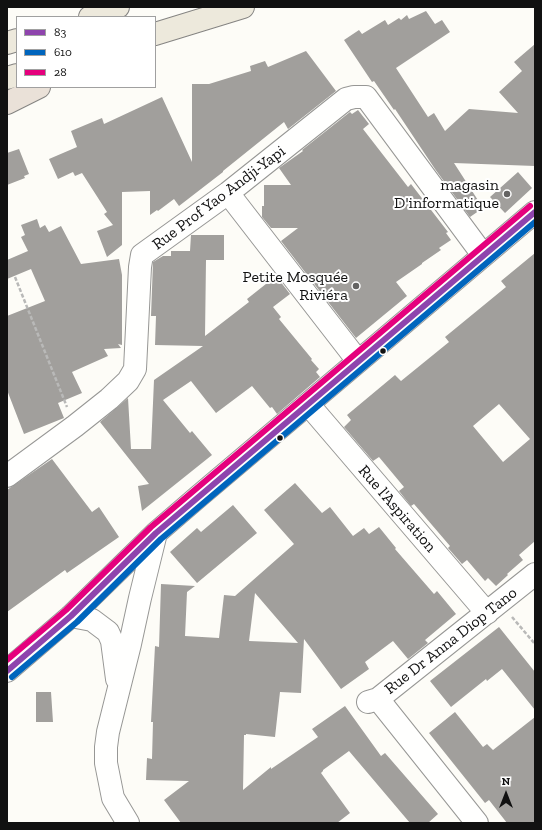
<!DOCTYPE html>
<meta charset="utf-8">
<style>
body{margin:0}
#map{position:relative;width:542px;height:830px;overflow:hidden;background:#fdfcf7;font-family:"Zilla Slab",serif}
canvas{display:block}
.frame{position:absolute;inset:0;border:8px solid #111;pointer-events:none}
.legend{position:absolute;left:16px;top:16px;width:140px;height:72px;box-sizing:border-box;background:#fff;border:1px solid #a0a0a0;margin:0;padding:5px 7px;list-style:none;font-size:12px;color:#111}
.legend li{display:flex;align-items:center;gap:8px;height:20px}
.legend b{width:20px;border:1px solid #a0a0a0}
.north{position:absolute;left:486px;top:774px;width:40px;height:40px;-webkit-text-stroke:3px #fff;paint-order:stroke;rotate:0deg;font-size:11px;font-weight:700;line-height:16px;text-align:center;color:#111}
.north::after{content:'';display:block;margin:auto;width:14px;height:18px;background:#111;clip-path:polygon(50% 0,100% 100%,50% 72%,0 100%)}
</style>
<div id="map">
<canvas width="542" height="830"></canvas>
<div class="frame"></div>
<ul class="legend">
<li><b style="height:5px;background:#8e44ad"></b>83</li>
<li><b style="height:5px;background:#0065bd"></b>610</li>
<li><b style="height:5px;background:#e5007d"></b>28</li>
</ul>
<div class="north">N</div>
</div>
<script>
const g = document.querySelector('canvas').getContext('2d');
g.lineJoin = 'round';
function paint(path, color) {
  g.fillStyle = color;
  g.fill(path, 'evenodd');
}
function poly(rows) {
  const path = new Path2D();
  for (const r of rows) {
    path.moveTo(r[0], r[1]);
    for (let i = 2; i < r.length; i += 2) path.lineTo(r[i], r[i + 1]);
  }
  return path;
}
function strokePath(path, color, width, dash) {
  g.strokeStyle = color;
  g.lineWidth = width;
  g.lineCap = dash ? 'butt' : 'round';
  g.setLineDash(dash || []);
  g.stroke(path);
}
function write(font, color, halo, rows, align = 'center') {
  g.font = font + ' "Zilla Slab",serif';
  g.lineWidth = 4;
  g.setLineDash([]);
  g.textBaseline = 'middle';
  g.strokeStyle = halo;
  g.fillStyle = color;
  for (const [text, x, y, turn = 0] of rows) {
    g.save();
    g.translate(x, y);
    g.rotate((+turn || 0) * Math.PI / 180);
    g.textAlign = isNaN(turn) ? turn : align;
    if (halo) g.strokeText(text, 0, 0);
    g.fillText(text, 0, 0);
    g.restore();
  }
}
paint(poly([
 [426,11,435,24,442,20,450,32,396,68,428,117,434,113,445,131,469,109,518,113,499,92,522,71,514,62,535,44,535,166,454,163,483,208,470,217,435,169,395,109,394,110,374,81,372,82,344,40,359,30,362,34,385,20,388,25,399,18,401,20,407,15,409,19],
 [306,51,336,91,288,129,284,122,223,171,223,172,179,206,174,199,158,211,157,210,150,215,150,191,122,192,122,245,107,257,97,231,113,225,104,214,107,212,82,173,75,176,73,172,58,179,49,159,77,147,71,131,102,118,104,124,162,97,192,162,192,84,209,84,251,71,250,66,265,61,268,67],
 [358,110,369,124,363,129,408,187,411,184,448,232,446,233,451,240,439,248,441,250,422,263,422,264,396,282,407,296,356,338,281,241,298,228,271,228,262,217,262,206,264,206,264,185,291,185,279,168,303,151,302,150,350,112,352,114],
 [19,149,29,174,24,176,25,178,7,185,7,153],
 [518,172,532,188,505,213,490,197],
 [37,219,40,228,45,225,49,232,61,226,81,264,119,259,122,275,122,345,118,344,121,348,104,349,108,356,72,372,82,393,58,403,64,418,24,434,7,390,7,316,45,301,31,269,7,279,7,260,28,251,21,237,25,235,21,225],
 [191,235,224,235,224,260,206,260,205,336,249,302,247,299,276,276,290,294,273,307,281,317,279,319,312,359,311,360,319,369,316,372,320,377,277,414,272,407,270,408,252,386,216,413,191,381,163,400,190,433,192,431,212,455,142,511,138,486,149,484,100,422,128,398,131,449,151,449,154,380,203,346,155,345,156,316,151,316,153,262,163,256,171,256,171,251,190,251],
 [535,253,535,541,519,555,523,560,507,574,508,575,496,586,488,578,485,581,467,560,462,564,448,548,450,546,414,504,411,506,399,491,404,487,379,457,373,461,344,427,351,420,347,415,395,375,401,381,449,342,445,337,506,287,501,281],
 [499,404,530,439,503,462,473,426],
 [52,459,92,512,99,507,119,537,67,573,65,570,7,612,7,490],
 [295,483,322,513,330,507,353,536,364,528,369,534,379,527,396,548,395,549,434,594,437,591,456,614,425,640,428,643,408,659,393,641,365,662,369,669,341,689,304,639,301,693,280,692,275,737,246,734,246,735,244,735,243,790,271,767,271,769,318,737,312,729,345,706,381,756,385,753,438,814,428,823,410,823,349,751,323,770,323,771,321,773,350,813,337,823,181,823,164,800,189,781,146,780,147,758,152,759,153,722,151,722,155,646,159,647,161,584,195,586,187,592,185,636,219,638,224,595,235,596,294,544,264,510],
 [255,593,298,643,249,641],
 [233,505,257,533,197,583,170,552,197,528,201,532],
 [499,627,535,672,535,710,502,669,487,681,486,679,451,707,430,681],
 [36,692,51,692,53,722,36,722],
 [455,712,483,747,487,744,493,750,535,717,535,823,507,823,489,800,485,803,429,733]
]), '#a19f9c');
const minor = poly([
 [228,193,358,361],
 [308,404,487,613],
 [7,476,75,426,109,399,128,381,135,369,140,267,142,255,228,193,346,99,354,97,366,97,483,255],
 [71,616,92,620,108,632,112,641,117,679],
 [7,671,71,616,156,533,199,496,535,212],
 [378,699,477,823],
 [368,702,378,699,535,574],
 [128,823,113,798,106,763,106,747,108,732,130,644,140,598,156,533]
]);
const major = poly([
 [90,17,118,7],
 [155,34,243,7],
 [7,43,17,40],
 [7,78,17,75]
]);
const highway = poly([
 [7,103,39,87]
]);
strokePath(minor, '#979795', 24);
strokePath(major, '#858482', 24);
strokePath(highway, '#858482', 24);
strokePath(poly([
 [15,277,67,407],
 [512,617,535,644]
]), '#b9b9b8', 2.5, [4, 2]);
strokePath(minor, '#fffffe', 22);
strokePath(major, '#ede9dc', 22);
strokePath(highway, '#eae1d8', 22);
strokePath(poly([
 [7,671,71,616,156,533,535,212]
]), '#8e44ad', 6);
strokePath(poly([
 [12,677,77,622,161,539,535,222]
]), '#0065bd', 6);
strokePath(poly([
 [7,660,66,610,151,527,530,206]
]), '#e5007d', 6);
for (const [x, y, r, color] of [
 [507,194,4,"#646362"],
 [356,286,4,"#646362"],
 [383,351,3.5,"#111"],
 [280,438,3.5,"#111"]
]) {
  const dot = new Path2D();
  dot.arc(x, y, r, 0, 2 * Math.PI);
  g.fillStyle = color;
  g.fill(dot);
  strokePath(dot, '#fff', 1.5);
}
write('16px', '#111', '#fff', [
 ["magasin",499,185],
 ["D'informatique",499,203],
 ["Petite Mosquée",348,277],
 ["Riviéra",348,295]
], 'right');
write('16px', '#111', '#fff', [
 ["Rue Prof Yao Andji-Yapi",219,198,-37],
 ["Rue l'Aspiration",397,509,49],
 ["Rue Dr Anna Diop Tano",451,641,-38]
]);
</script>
